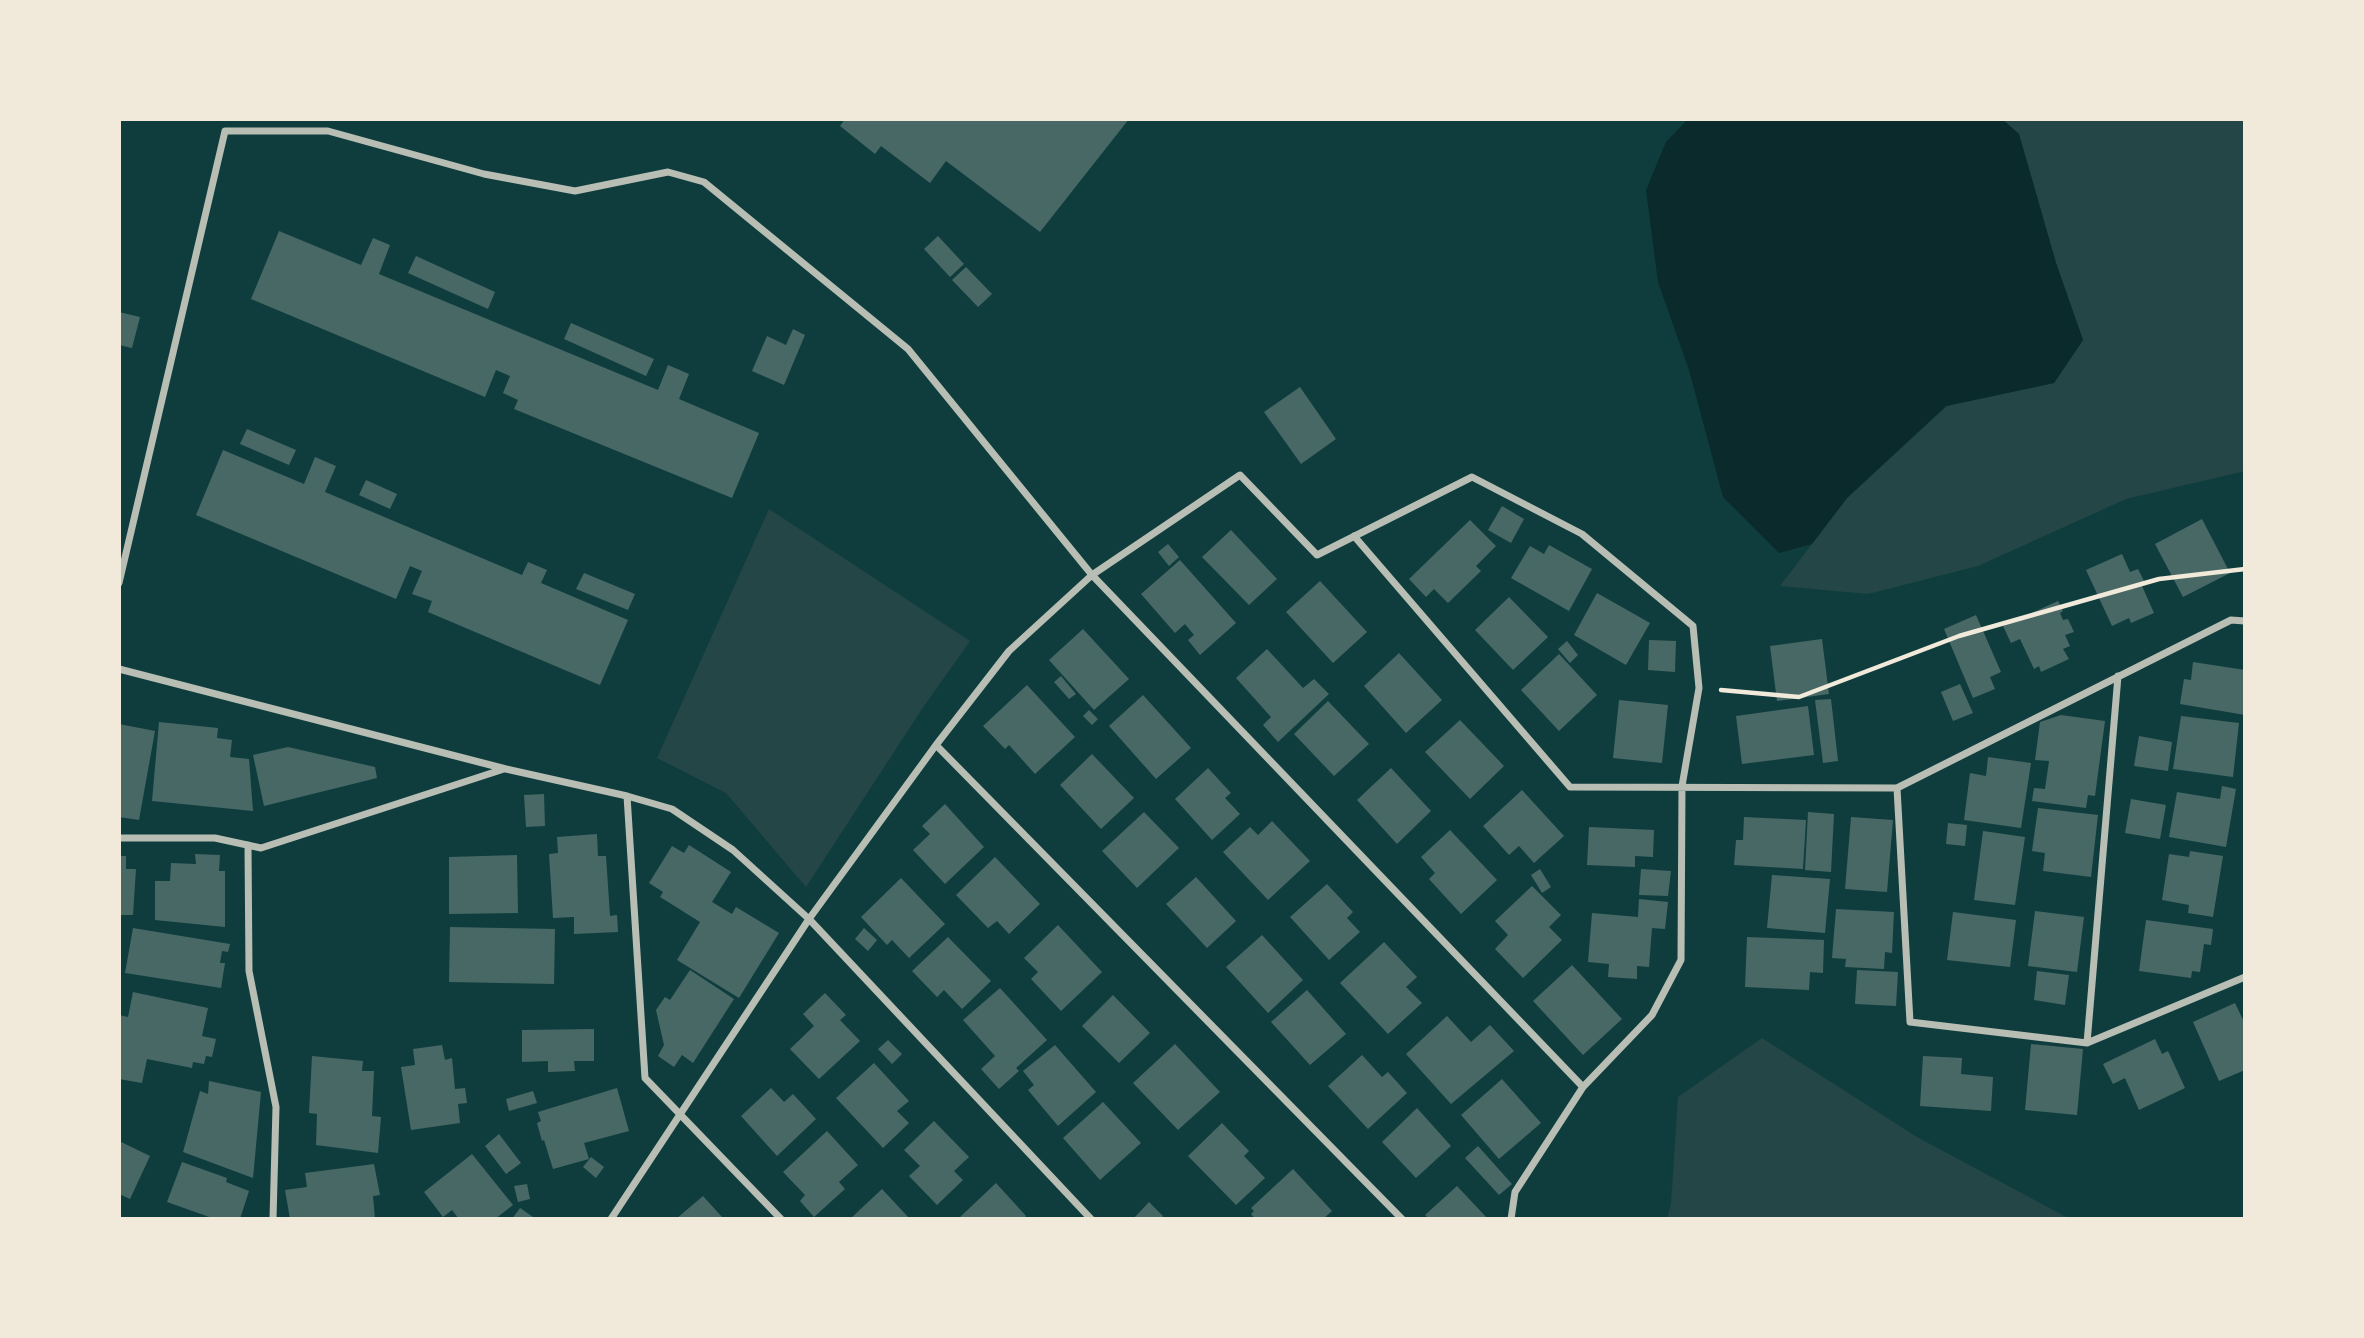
<!DOCTYPE html>
<style>
body{margin:0}
#map{position:relative;width:2364px;height:1338px;overflow:hidden;background:#0f3d3e;font-family:Karla,sans-serif}
canvas{display:block}
.frame{position:absolute;inset:0;border:121px solid #f1e9da;pointer-events:none}
</style>
<div id="map">
<canvas width="2364" height="1338"></canvas>
<div class="frame"></div>
</div>
<script>
const g = document.querySelector('canvas').getContext('2d');
g.lineJoin = 'round';
function paint(path, color) {
  g.fillStyle = color;
  g.fill(path, 'evenodd');
}
function poly(rows) {
  const path = new Path2D();
  for (const r of rows) {
    path.moveTo(r[0], r[1]);
    for (let i = 2; i < r.length; i += 2) path.lineTo(r[i], r[i + 1]);
  }
  return path;
}
function strokePath(path, color, width, dash) {
  g.strokeStyle = color;
  g.lineWidth = width;
  g.lineCap = dash ? 'butt' : 'round';
  g.setLineDash(dash || []);
  g.stroke(path);
}
paint(poly([
 [2002,119,2245,119,2245,471,2126,499,1978,566,1868,594,1780,586,1847,498,1947,406,2054,383,2083,340,2056,263,2019,134],
 [769,509,970,641,922,709,806,887,726,793,657,758],
 [1762,1038,1917,1137,2070,1219,1667,1219,1671,1204,1678,1097]
]), '#244646');
paint(poly([
 [1688,119,2002,119,2019,134,2056,263,2083,340,2054,383,1946,406,1847,498,1812,544,1779,553,1723,497,1689,370,1658,282,1646,190,1666,142]
]), '#0a2a2b');
paint(poly([
 [845,119,1129,119,1040,232,946,161,930,183,881,146,875,154,840,126],
 [279,231,361,265,373,238,390,245,379,274,658,390,668,365,689,374,679,399,759,433,732,498,514,409,518,400,503,393,510,376,496,370,485,397,251,299],
 [938,236,964,264,950,277,924,249],
 [416,256,495,292,488,309,408,273],
 [966,267,992,294,978,307,952,280],
 [119,312,140,317,132,348,119,345],
 [571,323,654,359,646,376,564,339],
 [793,329,805,335,784,385,752,371,767,336,786,345],
 [1300,387,1336,439,1301,464,1264,412],
 [247,429,296,450,289,465,240,444],
 [223,450,304,484,315,457,336,466,325,492,522,575,528,562,547,570,541,583,628,620,600,685,428,612,432,601,412,594,422,571,410,566,396,599,196,515],
 [366,480,397,494,390,509,359,495],
 [1502,506,1524,519,1511,543,1488,530],
 [2202,519,2230,573,2183,597,2155,544],
 [1470,520,1496,546,1476,566,1481,571,1448,603,1434,589,1426,597,1409,579],
 [1231,530,1277,579,1249,605,1202,557],
 [1168,544,1179,557,1169,566,1158,552],
 [1549,545,1592,569,1569,611,1511,578,1530,546,1544,554],
 [2122,554,2130,572,2138,569,2146,585,2142,586,2154,613,2131,623,2129,618,2112,626,2086,570],
 [1180,560,1236,623,1200,655,1188,640,1194,635,1185,624,1175,633,1141,594],
 [584,573,635,594,628,610,576,589],
 [1320,581,1367,632,1333,663,1286,612],
 [1597,593,1650,623,1626,665,1574,635],
 [1509,597,1548,637,1513,670,1475,630],
 [2058,601,2063,611,2060,613,2063,620,2068,619,2074,632,2065,635,2070,646,2063,649,2069,659,2041,672,2039,666,2034,669,2020,639,2011,643,2003,626],
 [1976,615,2001,672,1990,677,1995,689,1973,698,1944,629],
 [1083,629,1129,679,1094,710,1049,660],
 [1822,639,1829,694,1777,701,1770,646],
 [1649,640,1676,641,1675,672,1648,670],
 [1567,641,1578,655,1570,663,1558,649],
 [1267,649,1303,688,1314,679,1329,694,1278,742,1263,725,1271,717,1236,678],
 [1399,653,1442,700,1406,733,1364,686],
 [1559,654,1597,695,1559,731,1521,690],
 [2193,662,2245,670,2245,715,2180,704,2184,679,2191,680],
 [1061,676,1076,694,1069,699,1054,682],
 [1960,684,1973,713,1953,721,1941,692],
 [1027,685,1075,737,1035,774,1009,745,1005,749,983,726],
 [1143,695,1191,748,1156,779,1109,726],
 [1831,699,1838,761,1823,763,1815,700],
 [1619,700,1668,705,1662,763,1613,758],
 [1328,701,1369,744,1334,776,1294,734],
 [1808,706,1814,755,1742,764,1736,716],
 [1089,710,1098,719,1092,725,1083,716],
 [2061,715,2105,721,2095,796,2088,795,2086,808,2032,801,2034,788,2045,789,2049,761,2035,760,2040,722],
 [2181,716,2239,723,2233,777,2173,769],
 [1460,720,1504,766,1470,799,1425,752],
 [159,722,218,728,217,738,232,740,230,757,249,759,253,811,152,801],
 [119,724,155,731,139,820,119,817],
 [2139,736,2172,742,2168,771,2134,766],
 [288,747,375,767,377,778,264,806,253,755],
 [1092,754,1134,798,1101,829,1060,785],
 [1988,757,2031,763,2021,828,1964,820,1970,773,1986,776],
 [1208,768,1231,793,1225,798,1240,814,1212,840,1175,799],
 [1391,768,1431,811,1397,844,1357,800],
 [2222,786,2236,789,2226,847,2169,837,2177,792,2220,799],
 [1522,790,1564,836,1534,863,1519,846,1509,855,1483,826],
 [544,794,545,826,526,827,524,795],
 [2131,799,2166,805,2160,839,2125,833],
 [945,804,984,847,945,884,913,850,930,834,922,826],
 [2038,808,2098,815,2091,877,2043,871,2045,853,2032,851],
 [1144,812,1179,848,1137,888,1102,851],
 [1808,812,1834,814,1831,872,1805,870],
 [1744,817,1806,820,1803,869,1734,865,1736,840,1743,840],
 [1851,817,1893,820,1887,892,1845,889],
 [1272,821,1310,861,1268,900,1223,852,1250,827,1258,835],
 [1948,823,1967,825,1965,846,1946,844],
 [1589,827,1654,830,1653,857,1635,856,1635,867,1587,865],
 [1450,830,1497,880,1461,914,1429,879,1435,873,1421,857],
 [1983,831,2025,837,2015,905,1974,900],
 [597,834,598,856,606,856,610,916,617,915,618,932,574,934,574,917,553,918,549,854,558,853,557,837],
 [689,845,731,872,712,902,732,914,736,907,779,933,739,998,677,960,700,922,660,897,663,892,649,883,672,846,684,853],
 [2190,851,2223,856,2213,917,2188,913,2189,905,2162,900,2169,854,2189,857],
 [195,854,220,855,219,871,225,871,225,927,155,920,155,881,170,881,171,863,196,864],
 [517,855,518,913,449,914,449,857],
 [119,856,126,856,126,869,136,869,133,915,119,915],
 [995,857,1040,904,1009,934,997,921,988,928,956,895],
 [1540,869,1551,887,1542,893,1531,875],
 [1641,869,1671,871,1668,896,1639,895],
 [1772,875,1830,879,1825,933,1767,928],
 [1196,877,1236,921,1207,948,1166,904],
 [901,878,945,924,909,958,892,940,887,945,861,917],
 [1327,884,1353,912,1347,918,1360,932,1329,960,1290,917],
 [1532,886,1561,915,1549,927,1562,940,1523,978,1495,949,1508,935,1495,921],
 [1639,899,1668,902,1665,929,1652,928,1649,967,1637,966,1637,979,1608,977,1609,964,1588,962,1592,913,1638,917],
 [1836,909,1894,912,1892,953,1885,952,1884,969,1845,967,1846,959,1832,958],
 [2035,911,2084,917,2077,972,2028,966],
 [1953,912,2016,920,2010,967,1947,960],
 [2146,920,2213,929,2211,945,2204,944,2200,972,2192,971,2191,978,2139,971],
 [1058,925,1102,972,1061,1011,1031,979,1038,972,1024,958],
 [450,927,555,929,554,984,449,982],
 [133,928,230,944,228,952,222,951,220,963,225,963,221,988,125,973],
 [864,928,877,940,868,951,855,939],
 [1262,935,1303,980,1268,1013,1226,967],
 [948,937,991,981,962,1009,944,990,937,997,912,971],
 [1747,937,1824,940,1823,973,1810,972,1809,990,1745,987],
 [1384,942,1417,977,1406,987,1422,1003,1388,1034,1340,983],
 [1572,965,1622,1019,1583,1055,1533,1001],
 [690,970,734,999,693,1063,682,1055,674,1067,658,1056,664,1045,656,1010,665,997,670,1000],
 [1857,970,1898,972,1896,1006,1855,1004],
 [2037,971,2069,975,2065,1005,2034,1000],
 [1000,988,1047,1040,1016,1068,1019,1071,999,1089,981,1069,995,1056,963,1020],
 [1307,990,1346,1034,1310,1065,1271,1022],
 [133,992,208,1008,202,1036,216,1039,212,1057,206,1056,204,1064,193,1062,192,1068,147,1059,142,1083,119,1079,119,1015,128,1017],
 [825,993,846,1015,840,1020,860,1041,819,1079,790,1049,814,1026,803,1014],
 [1113,995,1150,1033,1119,1063,1082,1026],
 [2235,1003,2245,1024,2245,1070,2219,1081,2193,1022],
 [1447,1016,1471,1042,1490,1025,1514,1051,1451,1104,1406,1054],
 [594,1029,594,1061,574,1061,575,1071,548,1072,548,1061,522,1062,522,1030],
 [2155,1039,2162,1054,2168,1051,2185,1088,2139,1110,2125,1078,2113,1084,2103,1064],
 [888,1040,902,1054,892,1064,878,1049],
 [1175,1044,1220,1092,1178,1130,1133,1083],
 [2031,1044,2083,1049,2077,1115,2025,1110],
 [442,1045,445,1060,452,1058,455,1089,465,1088,467,1103,458,1104,460,1123,411,1130,401,1067,415,1065,413,1049],
 [1055,1045,1096,1092,1058,1126,1028,1090,1034,1085,1023,1071],
 [1362,1055,1382,1077,1388,1072,1407,1093,1368,1129,1328,1086],
 [312,1056,363,1061,362,1071,374,1071,372,1116,381,1117,378,1153,316,1145,317,1114,309,1113],
 [1923,1056,1962,1058,1961,1074,1993,1077,1991,1111,1920,1106],
 [874,1063,909,1101,897,1111,909,1123,883,1148,836,1098],
 [1502,1079,1541,1123,1499,1159,1461,1115],
 [209,1081,261,1092,253,1178,183,1152,200,1091,208,1094],
 [617,1088,629,1131,584,1143,589,1159,553,1169,544,1140,542,1141,537,1123,541,1121,538,1112],
 [771,1088,784,1102,793,1094,816,1119,777,1156,741,1116],
 [533,1091,537,1103,509,1111,506,1099],
 [1103,1102,1141,1143,1100,1180,1063,1138],
 [1417,1108,1451,1146,1416,1178,1382,1142],
 [934,1121,969,1157,954,1171,963,1180,937,1205,909,1176,920,1166,904,1150],
 [1222,1123,1249,1151,1244,1156,1265,1178,1236,1205,1188,1156],
 [827,1131,858,1165,839,1182,845,1189,814,1217,800,1201,805,1195,783,1172],
 [499,1134,521,1163,506,1174,485,1146],
 [119,1141,150,1156,130,1199,119,1194],
 [1478,1146,1512,1184,1499,1195,1465,1158],
 [472,1154,513,1205,495,1219,459,1219,452,1210,443,1217,424,1192],
 [591,1157,604,1167,596,1178,583,1167],
 [182,1162,227,1178,226,1182,249,1191,240,1219,215,1219,167,1202],
 [374,1164,380,1195,373,1196,375,1219,290,1219,285,1190,307,1187,305,1173],
 [1293,1169,1332,1211,1323,1219,1255,1219,1251,1214,1254,1211,1251,1208],
 [996,1183,1026,1216,1023,1219,958,1219],
 [527,1184,530,1199,518,1202,514,1186],
 [1457,1186,1488,1219,1429,1219,1425,1215],
 [882,1189,910,1219,850,1219],
 [703,1196,722,1217,676,1219],
 [1149,1202,1163,1216,1161,1219,1133,1219],
 [520,1208,536,1219,512,1219]
]), '#486865');
strokePath(poly([
 [1721,690,1799,697,1959,636,2159,579,2245,569]
]), '#f1e9da', 4.5);
strokePath(poly([
 [1354,536,1570,787,1897,788,2231,620,2245,621],
 [119,583,225,131,328,131,484,174,575,191,668,172,704,182,908,349,1092,575,1583,1087],
 [119,669,506,769,627,796,672,809,733,850,809,919,1091,1219],
 [936,745,1402,1219],
 [1897,788,1910,1022,2087,1043,2245,977],
 [627,796,645,1078,781,1219],
 [119,838,215,838,261,848,504,769],
 [248,845,249,971,276,1107,273,1219],
 [2087,1043,2118,676],
 [611,1219,809,919,936,745,1009,651,1092,575,1240,475,1317,555,1472,477,1582,534,1693,626,1699,688,1682,786,1681,960,1652,1015,1583,1087,1515,1192,1511,1219]
]), '#b8beb3', 7);
</script>
